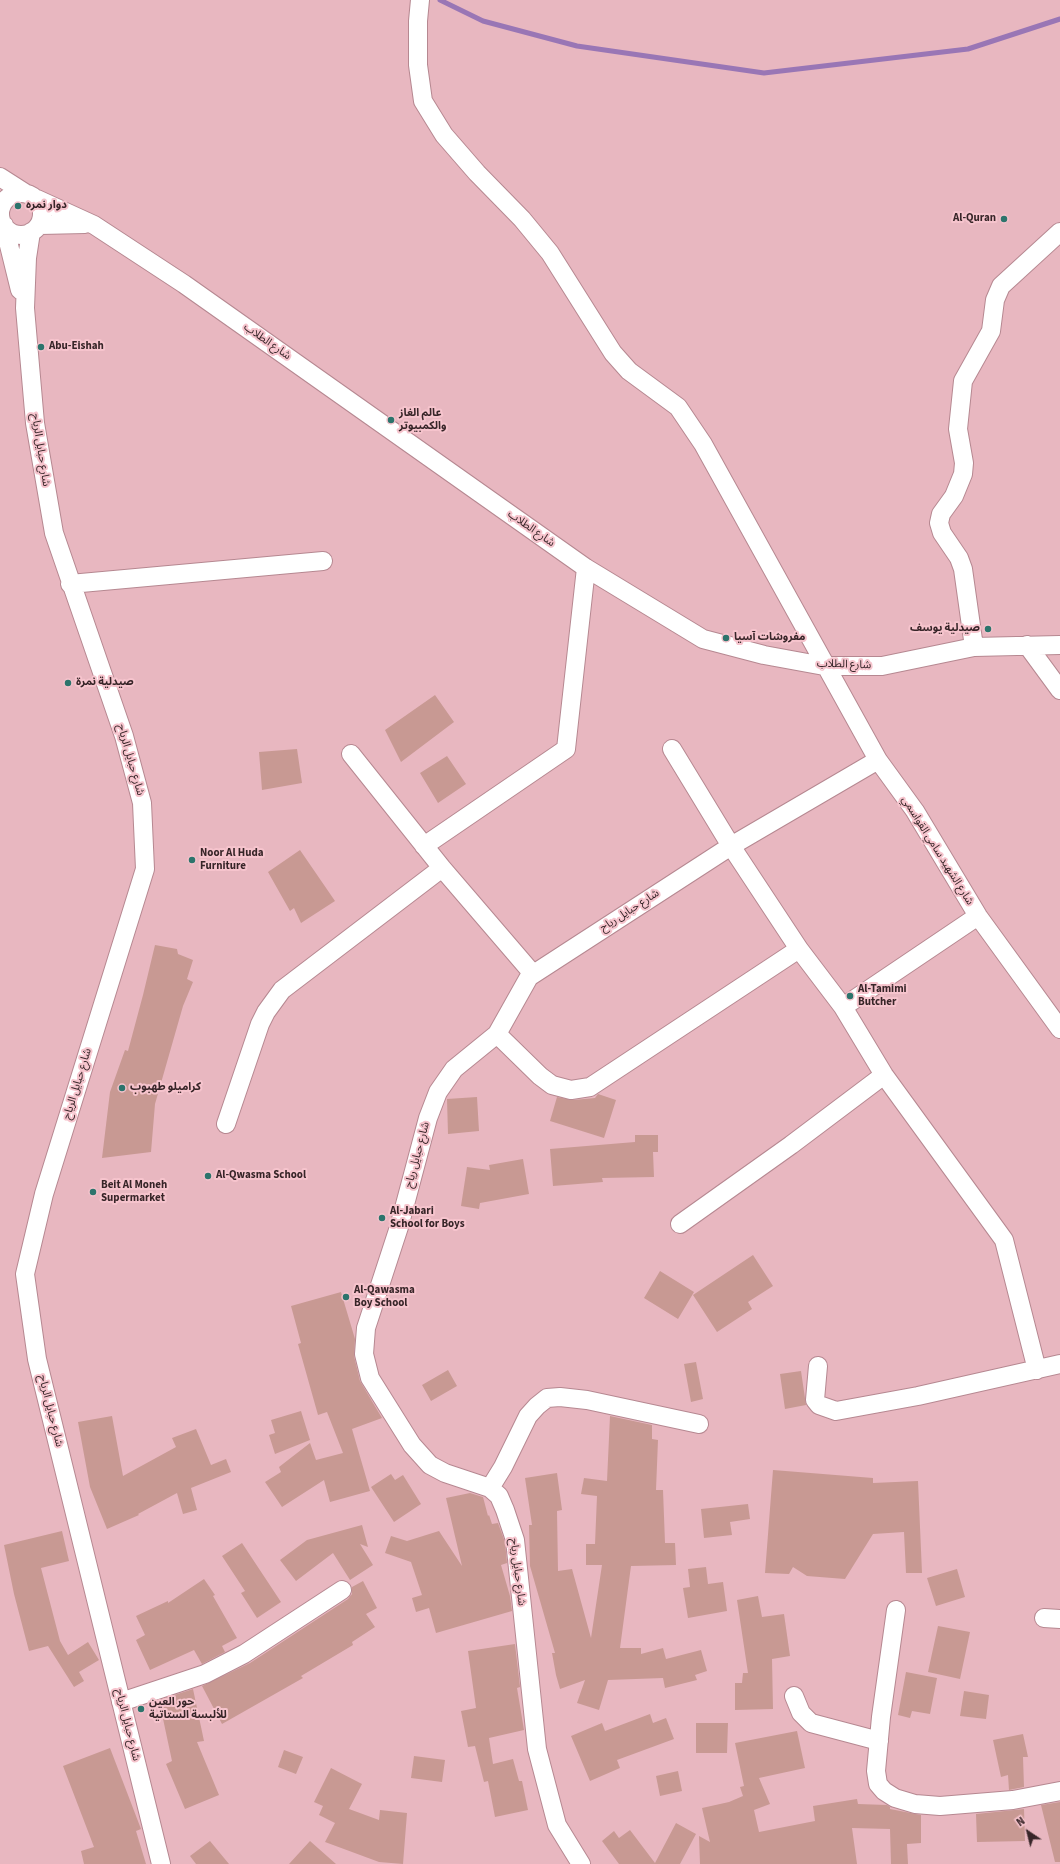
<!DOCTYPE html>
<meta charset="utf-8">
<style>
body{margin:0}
#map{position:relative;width:1060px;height:1864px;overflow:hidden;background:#e8b7c0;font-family:"Source Sans 3",sans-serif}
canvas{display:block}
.north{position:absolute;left:1008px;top:1812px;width:40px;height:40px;-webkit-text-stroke:3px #f6c4cd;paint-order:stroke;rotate:325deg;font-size:11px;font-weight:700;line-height:16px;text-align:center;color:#372528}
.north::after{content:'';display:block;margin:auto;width:14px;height:18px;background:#372528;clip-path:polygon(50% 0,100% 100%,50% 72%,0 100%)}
</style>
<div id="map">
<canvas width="1060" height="1864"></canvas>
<div class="north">N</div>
</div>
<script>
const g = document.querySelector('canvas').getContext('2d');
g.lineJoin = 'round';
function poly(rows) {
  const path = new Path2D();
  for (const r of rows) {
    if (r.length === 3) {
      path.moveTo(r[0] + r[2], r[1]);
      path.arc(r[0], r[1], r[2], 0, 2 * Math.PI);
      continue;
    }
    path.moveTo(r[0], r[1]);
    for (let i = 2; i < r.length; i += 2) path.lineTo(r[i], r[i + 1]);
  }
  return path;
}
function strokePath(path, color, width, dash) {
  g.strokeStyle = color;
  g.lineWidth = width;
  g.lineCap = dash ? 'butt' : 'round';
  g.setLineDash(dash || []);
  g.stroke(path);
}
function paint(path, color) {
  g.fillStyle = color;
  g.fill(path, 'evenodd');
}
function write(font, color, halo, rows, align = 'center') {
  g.font = font + ' "Source Sans 3","Noto Sans Arabic",sans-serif';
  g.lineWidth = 4;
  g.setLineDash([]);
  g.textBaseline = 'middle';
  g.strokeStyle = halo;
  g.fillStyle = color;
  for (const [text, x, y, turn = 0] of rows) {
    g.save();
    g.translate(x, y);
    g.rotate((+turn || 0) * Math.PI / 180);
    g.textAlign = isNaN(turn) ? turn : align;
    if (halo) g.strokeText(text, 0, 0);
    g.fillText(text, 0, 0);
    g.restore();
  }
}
strokePath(poly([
 [440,0,483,21,577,46,764,73,968,49,1060,19]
]), '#9976b5', 5);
paint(poly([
 [435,695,454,722,401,762,385,730],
 [297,749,302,783,262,790,259,752],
 [447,756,466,784,438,803,420,773],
 [300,850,335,901,301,923,294,908,290,911,268,872],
 [155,945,177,949,178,954,193,960,187,979,193,982,183,1006,155,1104,151,1152,102,1158,110,1092,125,1050,128,1051,143,995],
 [598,1094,616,1100,604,1138,550,1121,557,1097,573,1100,595,1098],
 [477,1097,479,1131,448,1134,447,1099],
 [635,1135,658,1135,658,1152,653,1152,654,1177,602,1178,603,1182,553,1186,550,1149,635,1142],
 [523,1159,529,1194,480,1203,479,1209,461,1206,467,1167,490,1170,489,1165],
 [753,1255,773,1286,748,1302,752,1309,717,1332,693,1295],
 [660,1271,694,1292,678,1319,644,1298],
 [341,1292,355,1339,354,1356,360,1381,382,1418,352,1429,370,1491,330,1502,324,1480,282,1507,265,1482,281,1472,279,1467,310,1443,316,1460,343,1453,327,1412,318,1415,298,1344,301,1343,291,1306],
 [696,1362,703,1399,691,1402,684,1364],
 [448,1370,457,1386,431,1401,422,1385],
 [801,1371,806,1405,785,1409,780,1374],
 [301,1411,310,1440,275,1454,269,1435,275,1433,271,1420],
 [112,1416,123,1476,176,1447,172,1438,196,1429,211,1465,226,1459,231,1472,191,1488,197,1510,183,1514,177,1493,138,1514,139,1515,107,1529,90,1487,78,1422],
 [610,1416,652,1425,652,1439,658,1440,656,1490,663,1490,665,1543,675,1543,676,1565,631,1566,620,1648,641,1648,641,1654,663,1648,666,1659,701,1650,707,1671,695,1675,697,1680,665,1688,663,1678,608,1680,599,1710,577,1703,585,1680,560,1689,556,1675,552,1653,555,1653,530,1566,529,1525,532,1525,525,1478,557,1473,562,1510,557,1511,558,1571,572,1569,591,1638,602,1565,586,1565,586,1544,595,1544,597,1496,581,1494,584,1478,607,1481],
 [773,1470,873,1478,873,1483,918,1481,922,1573,906,1573,904,1532,873,1534,845,1579,807,1576,793,1567,789,1574,765,1573],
 [391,1474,395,1480,403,1475,421,1504,394,1522,371,1487],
 [470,1493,483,1497,488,1516,489,1515,492,1524,498,1523,505,1542,507,1563,501,1565,510,1596,512,1611,436,1633,429,1608,416,1612,412,1598,422,1595,411,1562,385,1553,391,1536,407,1541,439,1531,462,1566,446,1498],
 [748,1504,750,1519,730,1522,732,1535,704,1538,701,1509],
 [362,1525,368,1547,360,1544,373,1565,350,1580,333,1553,296,1581,280,1560,307,1540],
 [62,1531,69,1561,41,1568,60,1641,68,1655,88,1642,99,1660,79,1672,84,1681,74,1687,48,1646,29,1651,14,1594,4,1545],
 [242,1543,281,1602,257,1618,241,1593,245,1591,222,1556],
 [706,1567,708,1584,723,1582,727,1611,688,1618,683,1588,690,1587,688,1569],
 [957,1569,965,1597,936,1606,927,1578],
 [204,1579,215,1595,213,1596,237,1638,222,1646,225,1652,202,1664,194,1650,150,1670,136,1640,145,1635,136,1616,168,1601,168,1603],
 [363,1581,377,1608,366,1614,375,1627,352,1642,353,1645,301,1676,303,1678,222,1724,202,1686,250,1663,348,1599,352,1594,352,1587],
 [758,1596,762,1617,784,1614,790,1656,772,1659,773,1709,735,1710,735,1683,742,1683,743,1673,748,1673,737,1600],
 [938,1626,970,1632,960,1679,928,1672],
 [515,1644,520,1687,517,1688,524,1730,489,1738,493,1764,513,1759,519,1781,522,1781,528,1810,495,1817,488,1781,484,1782,475,1746,468,1747,461,1711,476,1708,468,1651],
 [906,1672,937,1678,930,1714,912,1711,910,1718,898,1715],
 [193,1689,204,1741,197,1742,219,1795,185,1809,166,1764,172,1761,159,1700],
 [964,1691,989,1695,986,1719,960,1716],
 [650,1714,653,1723,666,1718,674,1739,617,1760,620,1768,590,1781,571,1736,602,1723,605,1731],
 [696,1723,728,1723,727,1753,696,1753],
 [797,1731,805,1768,759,1778,770,1804,754,1810,759,1832,815,1821,813,1806,857,1799,858,1804,887,1805,890,1807,890,1809,921,1815,921,1843,907,1844,908,1864,891,1864,890,1829,852,1828,857,1864,700,1864,699,1836,710,1842,702,1808,729,1802,743,1796,740,1787,744,1786,735,1743],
 [1023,1734,1028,1757,1023,1757,1024,1787,1009,1790,1008,1775,1001,1777,993,1740],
 [110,1748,141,1829,136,1831,146,1864,84,1864,81,1851,94,1847,63,1766],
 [284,1750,303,1757,296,1774,278,1767],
 [414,1756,445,1760,442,1782,411,1778],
 [331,1768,362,1784,349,1809,379,1820,380,1810,407,1813,403,1864,379,1862,325,1842,335,1823,319,1815,323,1806,314,1802],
 [678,1771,682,1791,660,1796,656,1776],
 [1060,1802,1060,1862,1055,1862,1041,1805],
 [1024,1809,1025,1841,977,1842,976,1814],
 [676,1823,696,1834,680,1864,619,1864,602,1841,614,1831,619,1838,630,1830,655,1863],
 [210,1841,229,1864,196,1864,190,1856],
 [310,1841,336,1864,289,1864]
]), '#c89993');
const minor = poly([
 [420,0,418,21,418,65,423,101,444,135,477,173,522,219,550,253,613,353,629,371,678,407,703,444,878,760,915,811,978,916,1060,1029],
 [0,177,25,193],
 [21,214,21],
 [37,199,94,225,184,284,586,568,703,639,764,655,824,666,882,666,974,647,1060,645],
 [4,225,20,290],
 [40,225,85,224],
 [31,232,27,258,25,308,35,423,54,533,124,736,142,803,145,869,44,1194,25,1274,37,1359,161,1864],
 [70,584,323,561],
 [1027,645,1060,690],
 [974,647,963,569,959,558,942,533,939,523,941,514,954,496,963,474,964,463,958,429,963,381,991,331,995,300,1001,286,1060,232],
 [672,749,731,846,799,949,843,1007,884,1075,1004,1240,1037,1370],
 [351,754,442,868,533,974],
 [424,846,566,749,586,568],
 [843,1007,978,916],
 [497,1034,540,1076,552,1085,571,1090,590,1087,799,949],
 [226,1124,260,1024,266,1012,282,990,442,868],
 [680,1224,791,1145,884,1075],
 [818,1366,815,1400,819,1405,836,1411,918,1396,1060,1364],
 [490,1488,503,1467,528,1416,537,1406,547,1398,560,1397,587,1400,699,1424],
 [896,1610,881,1717,876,1771,878,1784,884,1791,895,1798,915,1804,940,1806,1013,1800,1060,1791],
 [1044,1618,1060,1619],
 [794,1696,801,1713,811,1723,879,1741],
 [121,1702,205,1674,244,1654,342,1590],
 [581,1864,557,1825,537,1749,515,1540,505,1510,499,1496,490,1488,445,1473,430,1465,412,1445,370,1378,364,1354,366,1328,399,1227,428,1118,438,1092,454,1069,497,1034,529,977,731,846,878,760]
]);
strokePath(minor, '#b68891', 20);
strokePath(minor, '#fff', 18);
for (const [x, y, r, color] of [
 [18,206,4,"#2c746c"],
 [1004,219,4,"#2c746c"],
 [41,347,4,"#2c746c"],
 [391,420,4,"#2c746c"],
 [988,629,4,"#2c746c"],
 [726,638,4,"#2c746c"],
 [68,683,4,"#2c746c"],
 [192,860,4,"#2c746c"],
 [850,996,4,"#2c746c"],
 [122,1088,4,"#2c746c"],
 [208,1176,4,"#2c746c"],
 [93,1192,4,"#2c746c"],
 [382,1218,4,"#2c746c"],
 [346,1297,4,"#2c746c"],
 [141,1709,4,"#2c746c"]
]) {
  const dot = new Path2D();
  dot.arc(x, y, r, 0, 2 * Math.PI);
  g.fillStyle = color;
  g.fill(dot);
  strokePath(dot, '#f6c4cd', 1.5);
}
write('bold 11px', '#372528', '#f6c4cd', [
 ["دوار نمره",26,206],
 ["Al-Quran",996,219,"right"],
 ["Abu-Eishah",49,347],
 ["عالم الغاز",399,414],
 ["والكمبيوتر",399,427],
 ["صيدلية يوسف",980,629,"right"],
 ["مفروشات آسيا",734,638],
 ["صيدلية نمرة",76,683],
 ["Noor Al Huda",200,854],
 ["Furniture",200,867],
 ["Al-Tamimi",858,990],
 ["Butcher",858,1003],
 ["كراميلو طهبوب",130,1088],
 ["Al-Qwasma School",216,1176],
 ["Beit Al Moneh",101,1186],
 ["Supermarket",101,1199],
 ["Al-Jabari",390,1212],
 ["School for Boys",390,1225],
 ["Al-Qawasma",354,1291],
 ["Boy School",354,1304],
 ["حور العين",149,1703],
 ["للألبسة الستاتية",149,1716]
], 'left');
write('11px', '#372528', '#f6c4cd', [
 ["شارع الطلاب",267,342,35],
 ["شارع حبايل الرياح",40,450,81],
 ["شارع الطلاب",531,529,35],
 ["شارع الطلاب",844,665,2],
 ["شارع حبايل الرياح",130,760,74],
 ["شارع الشهيد سامي القواسمي",937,851,58],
 ["شارع حبايل رياح",630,911,-33],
 ["شارع حبايل الرياح",78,1084,-73],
 ["شارع حبايل رياح",418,1155,-75],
 ["شارع حبايل الرياح",50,1411,76],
 ["شارع حبايل رياح",517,1572,83],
 ["شارع حبايل الرياح",127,1725,76]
]);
</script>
